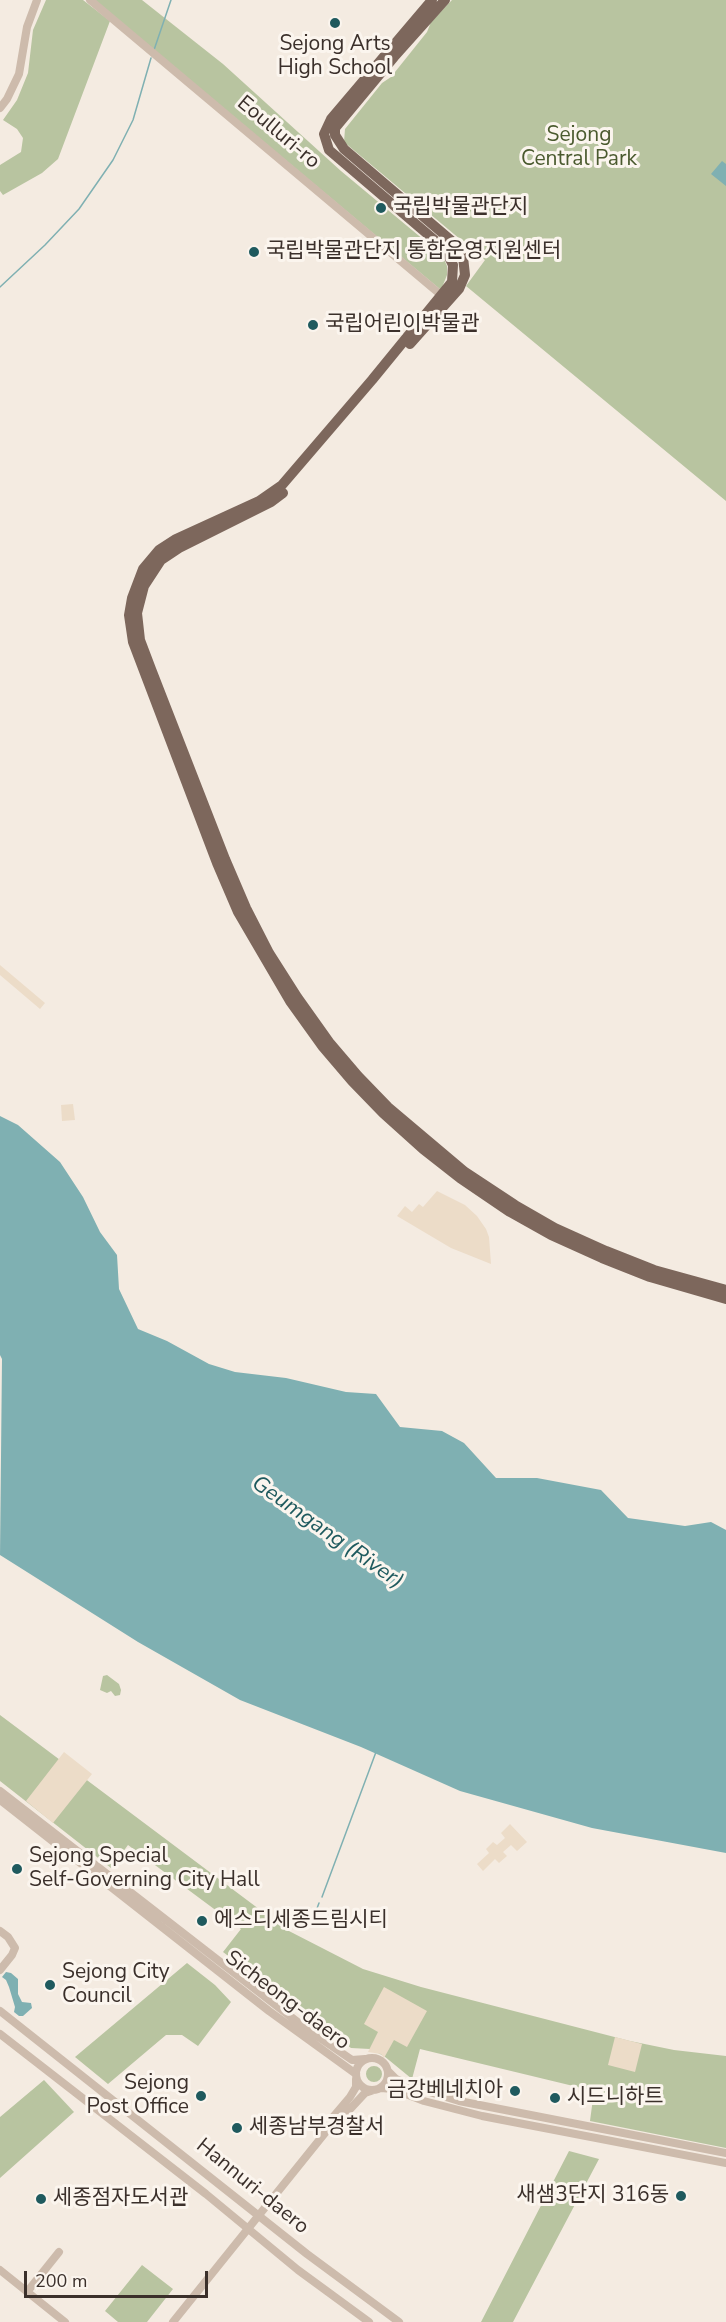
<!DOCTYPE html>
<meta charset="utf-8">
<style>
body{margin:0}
#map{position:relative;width:726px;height:2322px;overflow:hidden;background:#f4ebe1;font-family:"Nunito Sans",sans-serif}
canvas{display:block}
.scale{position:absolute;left:24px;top:2271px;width:184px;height:27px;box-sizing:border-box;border:3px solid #3b302b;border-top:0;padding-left:8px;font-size:18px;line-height:21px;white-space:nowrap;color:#3b302b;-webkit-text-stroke:4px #fbf5ee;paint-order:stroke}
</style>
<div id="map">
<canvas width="726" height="2322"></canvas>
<div class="scale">200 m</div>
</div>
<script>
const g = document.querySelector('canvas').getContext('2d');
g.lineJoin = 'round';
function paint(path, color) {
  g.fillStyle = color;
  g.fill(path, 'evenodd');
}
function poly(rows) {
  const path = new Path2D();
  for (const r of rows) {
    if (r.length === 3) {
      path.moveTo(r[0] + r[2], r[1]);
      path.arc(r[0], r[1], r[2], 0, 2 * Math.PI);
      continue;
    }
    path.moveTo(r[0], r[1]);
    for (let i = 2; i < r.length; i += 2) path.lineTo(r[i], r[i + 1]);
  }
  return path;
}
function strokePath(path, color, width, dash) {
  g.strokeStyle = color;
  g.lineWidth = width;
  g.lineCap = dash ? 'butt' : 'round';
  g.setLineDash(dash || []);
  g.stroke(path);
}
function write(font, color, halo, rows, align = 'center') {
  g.font = font + ' "Nunito Sans","Noto Sans KR",sans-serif';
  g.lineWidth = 6;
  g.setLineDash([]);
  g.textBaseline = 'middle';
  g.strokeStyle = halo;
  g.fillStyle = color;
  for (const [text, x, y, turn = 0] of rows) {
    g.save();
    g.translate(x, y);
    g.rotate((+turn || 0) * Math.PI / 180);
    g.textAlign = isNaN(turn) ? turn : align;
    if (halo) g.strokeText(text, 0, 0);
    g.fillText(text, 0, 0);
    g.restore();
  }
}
paint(poly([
 [46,0,83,0,110,21,58,159,42,173,3,195,0,191,0,165,21,152,23,138,17,129,3,120,17,100,28,73,33,30],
 [94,0,142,0,223,64,341,171,442,255,447,266,447,275,441,290],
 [452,0,726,0,726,501,466,286,485,260,344,142,345,129,382,83,391,77,427,32,431,22],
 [107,1675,119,1684,121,1690,120,1695,115,1696,111,1691,107,1693,100,1690,103,1676],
 [0,1715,287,1930,363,1969,421,1987,630,2041,674,2050,726,2056,726,2148,590,2121,594,2091,420,2049,412,2079,384,2056,370,2049,351,2048,223,1952,241,1929,128,1845,111,1868,0,1781],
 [187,1963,215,1985,231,2002,198,2046,182,2035,166,2035,108,2084,75,2057],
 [374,2074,8],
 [44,2080,74,2112,0,2178,0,2117],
 [569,2151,599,2159,513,2322,481,2322],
 [142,2265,173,2289,147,2322,118,2322,105,2311]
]), '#b8c4a0');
paint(poly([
 [0,965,45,1003,40,1009,0,975],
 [73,1104,75,1120,62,1121,61,1105],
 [437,1191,465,1205,477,1216,486,1229,489,1237,491,1264,451,1248,397,1216,405,1206,412,1212,419,1204,423,1207],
 [64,1752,92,1774,53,1823,26,1801],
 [510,1824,527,1842,517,1851,511,1845,503,1852,507,1856,499,1863,495,1859,483,1871,477,1864,489,1853,486,1849,493,1842,497,1845,505,1838,501,1833],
 [384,1987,427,2011,407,2047,394,2040,384,2058,381,2054,368,2052,378,2032,364,2024],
 [615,2037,642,2044,635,2072,608,2065]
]), '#ecdcc8');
paint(poly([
 [722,161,726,164,726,186,711,174],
 [0,1116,18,1125,60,1162,83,1197,100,1232,117,1255,119,1289,138,1329,167,1341,209,1364,235,1372,286,1378,346,1392,376,1394,400,1427,442,1431,464,1443,496,1478,537,1478,601,1490,628,1518,685,1526,711,1522,726,1530,726,1853,592,1828,460,1791,361,1747,240,1700,138,1642,0,1555,2,1359,0,1355],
 [6,1972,11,1973,18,1979,18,1994,22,2002,31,2003,32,2008,23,2016,19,2016,14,2012,15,2007,9,1987,6,1980,2,1977]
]), '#7fb0b2');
strokePath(poly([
 [154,50,171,0],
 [0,287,45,245,79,209,113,160,133,120,151,58],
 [322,1897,376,1752],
 [313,1919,319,1903]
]), '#7fb0b2', 1.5);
strokePath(poly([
 [90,0,441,295],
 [0,108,7,99,19,74,27,27,37,0],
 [0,1791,304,2027,352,2060,365,2059],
 [0,1800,269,2011,356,2074],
 [0,1931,8,1937,15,1948,12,1955,0,1970],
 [0,2011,307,2254,399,2322],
 [0,2034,206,2194,298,2270,369,2322],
 [372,2074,16],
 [388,2071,396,2079,423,2090,459,2101,726,2153],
 [381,2088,393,2089,424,2101,482,2116,726,2163],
 [333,2123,333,2117,350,2097,356,2087,356,2079],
 [0,2270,65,2322],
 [27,2292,59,2252],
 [173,2322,333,2123,339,2121,365,2093,371,2091]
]), '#cdbbac', 8);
strokePath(poly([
 [432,0,331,119,324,134,329,150,445,249,453,265,452,282,372,380,282,485,259,501,176,539,159,550,143,569,132,598,129,615,133,642,217,863,238,912,290,1001,323,1047,352,1081,383,1113,423,1149,460,1178,510,1212,551,1235,602,1258,650,1277,726,1299],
 [410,344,459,289,465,275,463,257,453,242,344,149,335,135,335,128,394,57,445,0],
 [283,493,271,502,179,548,161,560,144,586,137,613,140,640,151,669,225,859,246,908,269,953,297,997,329,1042,358,1076,388,1107,465,1172,515,1205,555,1228,606,1251,654,1270,726,1290]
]), '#7d675c', 10);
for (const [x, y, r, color] of [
 [335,23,6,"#1f5a5e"],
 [381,208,6,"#1f5a5e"],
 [254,252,6,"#1f5a5e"],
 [313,325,6,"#1f5a5e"],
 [17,1869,6,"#1f5a5e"],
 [202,1921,6,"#1f5a5e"],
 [50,1985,6,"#1f5a5e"],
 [515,2091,6,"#1f5a5e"],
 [201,2096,6,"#1f5a5e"],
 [555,2098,6,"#1f5a5e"],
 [237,2128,6,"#1f5a5e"],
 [681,2196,6,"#1f5a5e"],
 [41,2199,6,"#1f5a5e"]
]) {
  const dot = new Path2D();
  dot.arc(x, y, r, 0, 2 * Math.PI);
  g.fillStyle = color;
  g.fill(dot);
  strokePath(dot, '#fbf5ee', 2);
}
write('21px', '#3b302b', '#fbf5ee', [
 ["Sejong Arts",335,45,"center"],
 ["High School",335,69,"center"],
 ["국립박물관단지",393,208],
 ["국립박물관단지 통합운영지원센터",266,252],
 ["국립어린이박물관",325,325],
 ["Sejong Special",29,1857],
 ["Self-Governing City Hall",29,1881],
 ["에스디세종드림시티",214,1921],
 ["Sejong City",62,1973],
 ["Council",62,1997],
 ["Sejong",189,2084,"right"],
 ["Post Office",189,2108,"right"],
 ["금강베네치아",503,2091,"right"],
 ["시드니하트",567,2098],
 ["세종남부경찰서",249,2128],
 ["새샘3단지 316동",669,2196,"right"],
 ["세종점자도서관",53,2199]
], 'left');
write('21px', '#3b302b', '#fbf5ee', [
 ["Eoulluri-ro",278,133,40],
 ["Sicheong-daero",287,2001,37],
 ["Hannuri-daero",252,2187,39]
]);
write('21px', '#4a5a2e', '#fbf5ee', [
 ["Sejong",579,136],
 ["Central Park",579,160]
]);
write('italic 22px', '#1f5a5e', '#fbf5ee', [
 ["Geumgang (River)",327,1533,35]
]);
</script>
